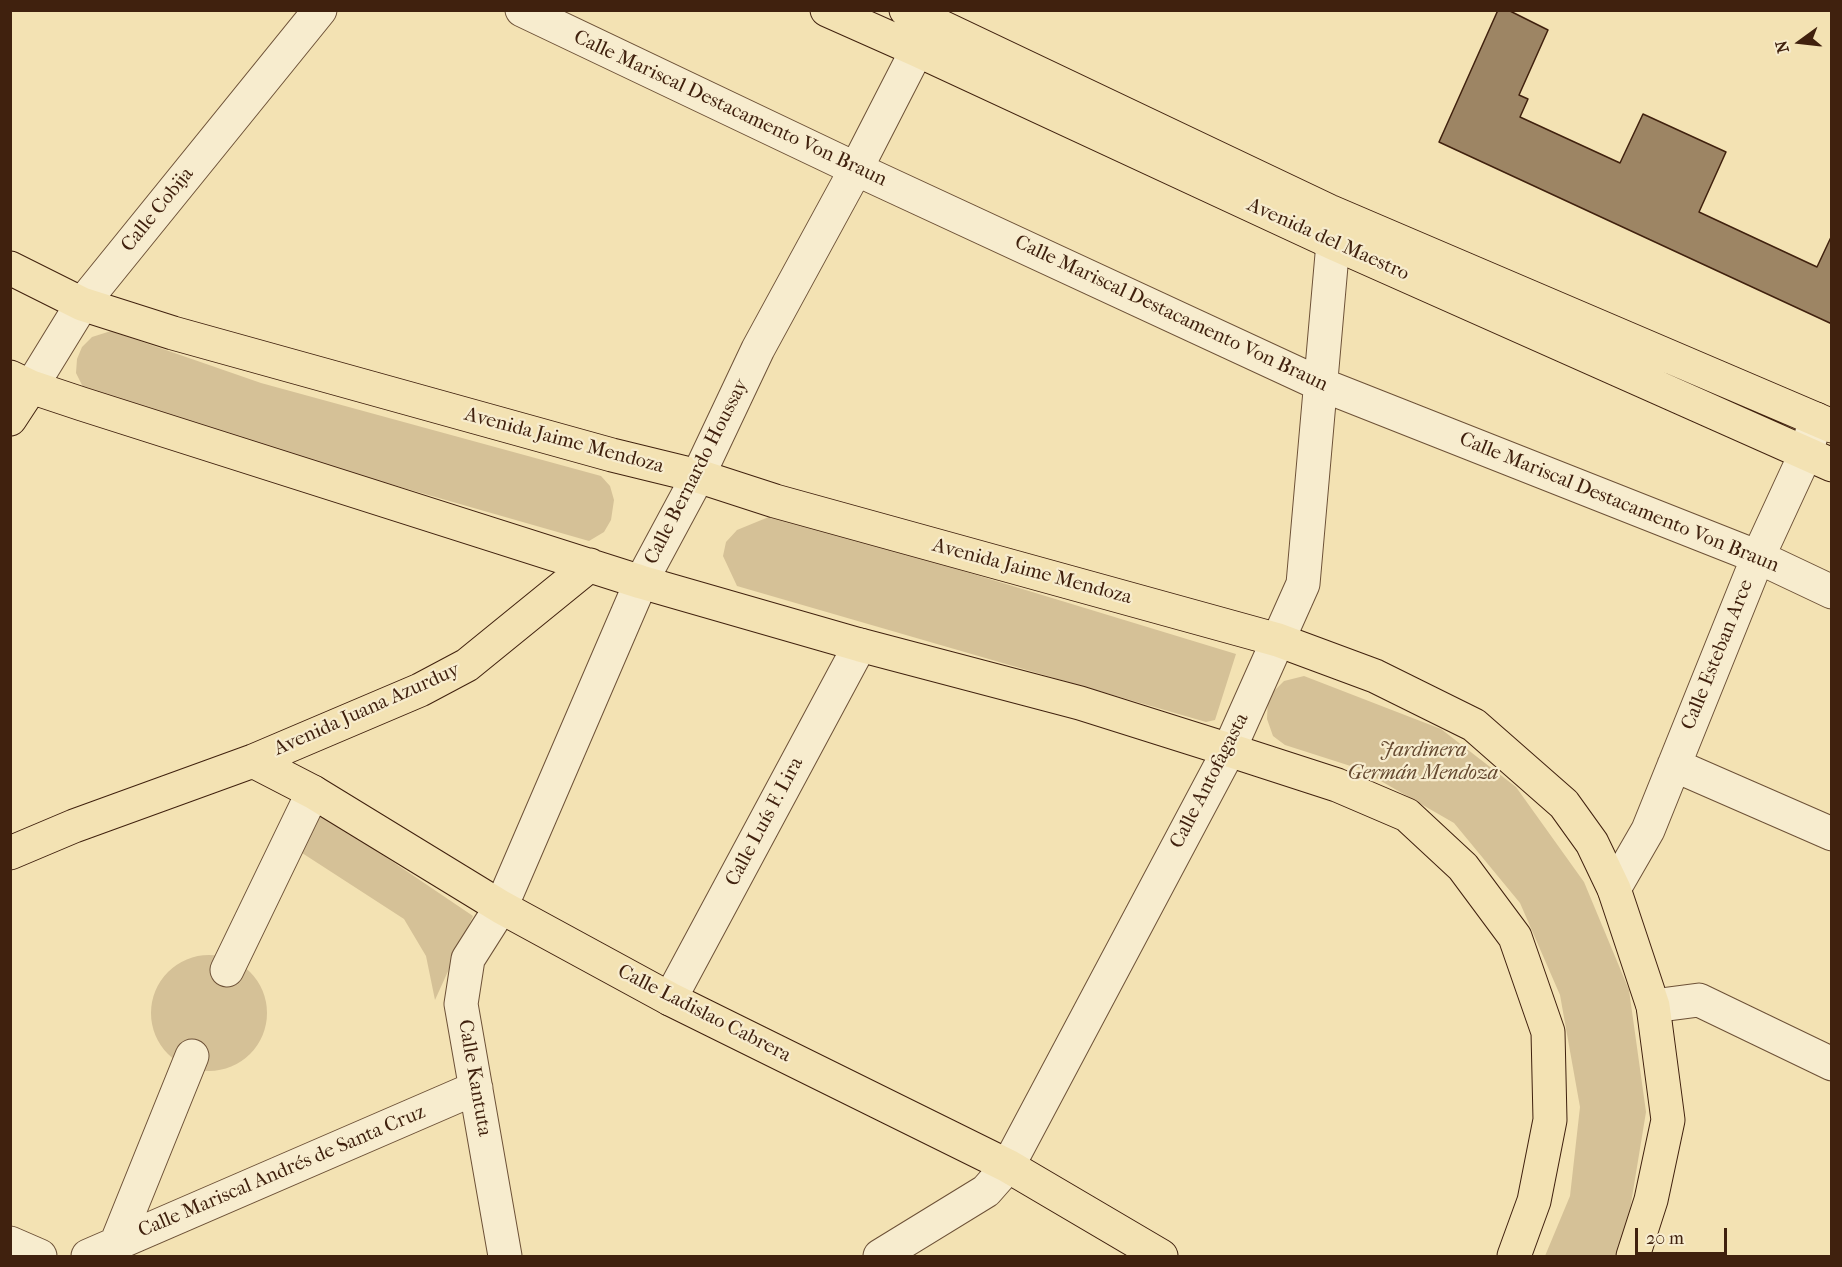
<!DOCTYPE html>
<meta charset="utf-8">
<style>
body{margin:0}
#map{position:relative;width:1842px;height:1267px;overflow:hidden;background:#f3e2b3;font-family:"IM FELL French Canon",serif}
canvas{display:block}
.frame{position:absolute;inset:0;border:12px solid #40210e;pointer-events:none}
.north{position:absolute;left:1770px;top:12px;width:60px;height:60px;-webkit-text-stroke:4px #f7ecce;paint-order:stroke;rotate:255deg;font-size:16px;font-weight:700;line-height:24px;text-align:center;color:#40210e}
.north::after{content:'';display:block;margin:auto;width:21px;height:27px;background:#40210e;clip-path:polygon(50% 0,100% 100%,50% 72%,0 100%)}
.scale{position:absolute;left:1635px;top:1228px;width:92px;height:27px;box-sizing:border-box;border:3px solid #40210e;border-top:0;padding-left:8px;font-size:18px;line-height:21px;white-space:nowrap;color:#40210e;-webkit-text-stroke:4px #f7ecce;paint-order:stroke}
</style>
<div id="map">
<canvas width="1842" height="1267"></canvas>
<div class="frame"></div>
<div class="north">N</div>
<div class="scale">20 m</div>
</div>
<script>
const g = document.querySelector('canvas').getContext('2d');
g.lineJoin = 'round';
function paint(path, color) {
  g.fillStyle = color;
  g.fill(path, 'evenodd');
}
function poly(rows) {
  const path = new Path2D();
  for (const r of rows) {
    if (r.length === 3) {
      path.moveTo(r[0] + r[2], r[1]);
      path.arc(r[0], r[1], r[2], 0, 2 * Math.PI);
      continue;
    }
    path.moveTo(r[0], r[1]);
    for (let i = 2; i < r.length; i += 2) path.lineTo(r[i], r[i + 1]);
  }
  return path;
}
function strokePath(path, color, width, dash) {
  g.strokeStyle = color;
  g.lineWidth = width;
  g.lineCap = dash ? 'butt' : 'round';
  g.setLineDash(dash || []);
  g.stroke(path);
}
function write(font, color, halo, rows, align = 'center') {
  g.font = font + ' "IM FELL French Canon",serif';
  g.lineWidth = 4.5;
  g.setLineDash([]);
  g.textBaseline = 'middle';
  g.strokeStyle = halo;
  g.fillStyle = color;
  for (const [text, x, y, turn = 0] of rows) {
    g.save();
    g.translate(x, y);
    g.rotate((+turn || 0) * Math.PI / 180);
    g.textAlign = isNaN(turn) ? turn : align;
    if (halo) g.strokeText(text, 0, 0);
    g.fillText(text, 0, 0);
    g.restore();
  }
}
paint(poly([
 [111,331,261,383,601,476,610,486,614,500,611,520,604,532,589,541,327,466,83,387,76,373,77,359,82,347,92,337],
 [776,514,1236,654,1215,720,1206,722,737,586,723,556,726,542,737,530],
 [1304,676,1441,729,1516,787,1584,882,1629,990,1646,1112,1625,1240,1616,1256,1545,1256,1570,1196,1580,1107,1560,995,1520,903,1454,823,1360,769,1285,745,1273,736,1267,719,1268,697,1284,681],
 [325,816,473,916,435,1000,426,956,404,919,299,851,314,818],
 [209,1013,58]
]), '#d5c197');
const building = poly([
 [1498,10,1508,10,1548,30,1519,95,1528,99,1520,117,1620,163,1643,114,1726,152,1699,212,1817,267,1832,235,1832,324,1439,142,1498,10]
]);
paint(building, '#9d8564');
strokePath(building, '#40210e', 1.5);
const minor = poly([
 [522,10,856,169,1320,384,1758,557,1832,592],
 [31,387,82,304,320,10],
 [1674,765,1832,834],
 [1614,889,1648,830,1758,557,1806,453,1816,419],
 [227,970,313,792],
 [670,999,860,645],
 [1653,1006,1699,1000,1832,1064],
 [10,1243,40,1256],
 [116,1244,192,1056],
 [88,1256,476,1088],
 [505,1256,461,1004,468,959,501,907,641,582,698,476,758,349,856,169,917,50],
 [880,1256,986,1191,1008,1166,1229,750,1303,584,1333,243,1330,216]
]);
const major = poly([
 [827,10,917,50,1333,243,1832,465],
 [906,10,1329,211,1832,426],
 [10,268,82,304,173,333,612,455,698,476,775,501,1278,640,1375,676,1474,725,1564,804,1592,843,1614,889,1653,1006,1668,1120,1651,1200,1633,1256],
 [10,377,31,387,82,404,641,582,860,645,1080,703,1229,750,1337,785,1407,815,1463,867,1515,937,1548,1032,1550,1120,1534,1201,1514,1256],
 [10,419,31,387],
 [253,761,313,792,501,907,670,999,1008,1166,1161,1256],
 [10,853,74,826,253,761,420,690,467,665,590,565]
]);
strokePath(minor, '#6d5137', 35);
strokePath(major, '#40210e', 35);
strokePath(minor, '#f7ecce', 33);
strokePath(major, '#f3e2b3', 33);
write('20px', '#40210e', '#f7ecce', [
 ["Calle Mariscal Destacamento Von Braun",730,109,25],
 ["Calle Cobija",158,210,-51],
 ["Avenida del Maestro",1328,240,24],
 ["Calle Mariscal Destacamento Von Braun",1171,314,25],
 ["Avenida Jaime Mendoza",564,441,15],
 ["Calle Bernardo Houssay",697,472,-63],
 ["Calle Mariscal Destacamento Von Braun",1619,503,22],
 ["Avenida Jaime Mendoza",1032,572,15],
 ["Calle Esteban Arce",1718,655,-68],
 ["Avenida Juana Azurduy",367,710,-24],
 ["Calle Antofagasta",1210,781,-63],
 ["Calle Luís F. Lira",765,822,-62],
 ["Calle Ladislao Cabrera",704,1014,27],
 ["Calle Kantuta",474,1078,80],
 ["Calle Mariscal Andrés de Santa Cruz",282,1172,-23]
]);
write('italic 20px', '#654930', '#f7ecce', [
 ["Jardinera",1423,751],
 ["Germán Mendoza",1423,774]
]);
</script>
